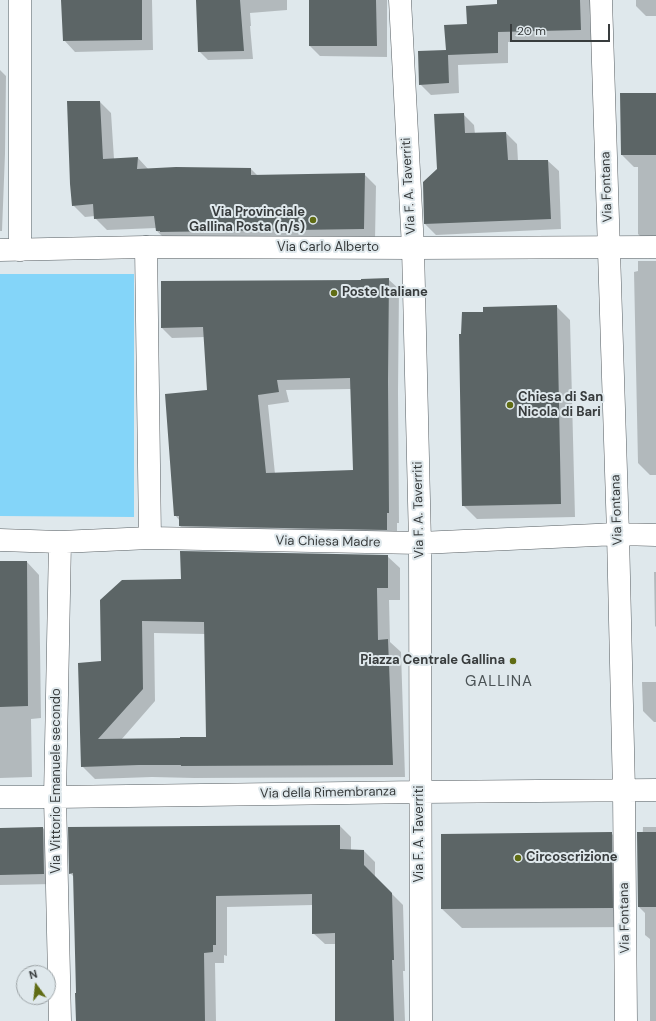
<!DOCTYPE html>
<style>
body{margin:0}
#map{position:relative;width:656px;height:1021px;overflow:hidden;background:#dfe8ec;font-family:"DM Sans",sans-serif}
canvas{display:block}
.north{position:absolute;left:16px;top:965px;width:40px;height:40px;box-sizing:border-box;background:#dfe8ec;border:1px solid #9ca3a6;border-radius:50%;rotate:345deg;font-size:11px;font-weight:700;line-height:16px;text-align:center;color:#383c3d}
.north::after{content:'';display:block;margin:auto;width:14px;height:18px;background:#606c14;clip-path:polygon(50% 0,100% 100%,50% 72%,0 100%)}
.scale{position:absolute;left:510px;top:24px;width:100px;height:18px;box-sizing:border-box;border:2px solid #383c3d;border-top:0;padding-left:5px;font-size:12px;line-height:14px;white-space:nowrap;color:#383c3d;-webkit-text-stroke:3px #dfe8ec;paint-order:stroke}
</style>
<div id="map">
<canvas width="656" height="1021"></canvas>
<div class="north">N</div>
<div class="scale">20 m</div>
</div>
<script>
const g = document.querySelector('canvas').getContext('2d');
g.lineJoin = 'round';
function paint(path, color) {
  g.fillStyle = color;
  g.fill(path, 'evenodd');
}
function poly(rows) {
  const path = new Path2D();
  for (const r of rows) {
    path.moveTo(r[0], r[1]);
    for (let i = 2; i < r.length; i += 2) path.lineTo(r[i], r[i + 1]);
  }
  return path;
}
function strokePath(path, color, width, dash) {
  g.strokeStyle = color;
  g.lineWidth = width;
  g.lineCap = dash ? 'butt' : 'round';
  g.setLineDash(dash || []);
  g.stroke(path);
}
function write(font, color, halo, rows, align = 'center') {
  g.font = font + ' "DM Sans",sans-serif';
  g.lineWidth = 4;
  g.setLineDash([]);
  g.textBaseline = 'middle';
  g.strokeStyle = halo;
  g.fillStyle = color;
  for (const [text, x, y, turn = 0] of rows) {
    g.save();
    g.translate(x, y);
    g.rotate((+turn || 0) * Math.PI / 180);
    g.textAlign = isNaN(turn) ? turn : align;
    if (halo) g.strokeText(text, 0, 0);
    g.fillText(text, 0, 0);
    g.restore();
  }
}
paint(poly([
 [0,274,134,274,134,517,0,516]
]), '#84d5f9');
paint(poly([
 [62,0,152,0,153,50,75,52,64,40],
 [197,0,287,0,287,10,250,13,251,26,250,26,253,59,208,60,199,51],
 [310,0,387,0,387,57,320,56,310,46],
 [498,0,590,0,591,40,508,42,508,63,458,65,459,93,431,95,420,84,468,25,498,5],
 [636,0,656,0,656,16,646,16,636,6],
 [0,70,6,76,5,154,2,231,0,231],
 [656,94,656,246,650,246,638,234,638,167,634,167,622,155],
 [100,102,111,113,114,159,138,158,149,170,250,168,258,176,364,174,376,186,375,240,168,242,157,231,156,228,107,230,95,218,95,216,85,217,73,205],
 [463,114,474,125,475,134,506,133,517,144,518,161,548,161,559,171,561,229,436,235,425,224,424,183,438,170],
 [638,261,656,261,656,475,650,475,638,463,634,272,638,271],
 [388,279,399,289,398,392,399,523,397,523,397,540,191,536,180,526,180,521,175,515,208,391,205,337,172,338,162,328,362,280],
 [351,389,354,471,275,474,268,405,289,402,286,390],
 [556,306,570,320,575,517,477,519,463,505,484,313],
 [387,556,400,568,400,600,389,600,390,642,401,652,405,777,194,778,152,777,95,779,82,766,102,662,101,601,182,580],
 [154,633,205,634,207,738,121,740,155,701],
 [0,562,27,562,39,575,41,718,31,719,32,777,0,778],
 [654,572,656,572,656,627,655,626],
 [642,682,656,682,656,722,654,722,643,711],
 [340,826,351,837,351,851,364,851,375,862,375,877,403,905,405,971,403,971,405,1021,336,1021,336,944,325,944,313,933,313,905,227,907,227,956,224,955,224,963,215,963,216,1021,77,1021,77,994,74,877,70,873,69,828],
 [643,827,656,827,656,1021,650,1021,650,939,645,935,645,913,639,907],
 [43,828,53,839,54,884,0,885,0,829],
 [611,833,631,853,632,927,462,928,442,909]
]), '#0003');
paint(poly([
 [61,0,142,0,142,40,63,41],
 [196,0,240,0,244,51,198,52],
 [309,0,376,0,377,46,309,46],
 [497,0,580,0,581,30,498,32,498,53,448,55,449,83,419,85,418,51,446,50,444,25,467,24,466,6,497,4],
 [620,93,656,93,656,155,621,155],
 [67,101,100,101,103,159,138,157,137,169,176,167,251,168,251,175,365,173,364,229,160,232,160,231,156,231,154,216,94,219,93,204,72,206,70,184],
 [464,113,465,133,506,132,508,160,548,160,551,219,424,224,423,182,437,169,434,114],
 [389,278,388,381,389,513,387,513,387,530,179,526,179,516,174,516,165,394,207,390,203,327,161,328,161,281,361,280,361,279],
 [350,378,353,470,266,473,258,395,279,392,277,380],
 [557,305,561,504,462,506,459,334,461,334,462,312,483,312,483,307],
 [180,551,388,555,388,588,377,588,378,640,388,639,393,765,181,766,181,765,139,765,81,767,78,663,101,661,100,600,122,580,181,579],
 [142,621,204,622,206,737,180,737,180,738,98,739,143,689],
 [0,561,27,561,28,706,0,707],
 [340,825,340,849,364,850,364,865,392,893,394,960,392,960,394,1021,335,1021,335,933,312,934,312,894,216,896,216,945,213,945,213,952,204,953,205,1021,76,1021,75,993,76,993,73,873,69,874,68,827],
 [43,827,44,874,0,875,0,828],
 [612,832,613,908,441,909,441,834],
 [637,832,656,832,656,907,638,907]
]), '#5c6566');
const minor = poly([
 [20,0,20,250],
 [400,0,413,248,420,543,421,1021],
 [601,0,618,534,624,791,626,1021],
 [146,247,150,538],
 [0,540,60,542,150,538,420,543,618,534,656,535],
 [60,542,55,797,60,1021],
 [0,797,55,797,420,792,656,790]
]);
const tertiary = poly([
 [0,250,146,247,413,248,656,247]
]);
strokePath(minor, '#575e62', 23);
strokePath(tertiary, '#575e62', 23);
strokePath(minor, '#fff', 22);
strokePath(tertiary, '#fff', 22);
for (const [x, y, r, color] of [
 [313,220,4,"#606c14"],
 [334,293,4,"#606c14"],
 [510,405,4,"#606c14"],
 [513,661,4,"#606c14"],
 [518,858,4,"#606c14"]
]) {
  const dot = new Path2D();
  dot.arc(x, y, r, 0, 2 * Math.PI);
  g.fillStyle = color;
  g.fill(dot);
  strokePath(dot, '#dfe8ec', 1.5);
}
write('13px', '#383c3d', '#dfe8ec', [
 ["Via F. A. Taverriti",409,186,-93],
 ["Via Fontana",607,187,-92],
 ["Via Carlo Alberto",328,248],
 ["Via F. A. Taverriti",419,510,-91],
 ["Via Fontana",617,510,-92],
 ["Via Chiesa Madre",328,542,1],
 ["Via Vittorio Emanuele secondo",57,781,-90],
 ["Via della Rimembranza",328,793,-1],
 ["Via F. A. Taverriti",420,834,-90],
 ["Via Fontana",625,918,-91]
]);
write('bold 13px', '#383c3d', '#dfe8ec', [
 ["Via Provinciale",305,213,"right"],
 ["Gallina Posta (n/s)",305,228,"right"],
 ["Poste Italiane",342,293],
 ["Chiesa di San",518,398],
 ["Nicola di Bari",518,413],
 ["Piazza Centrale Gallina",505,661,"right"],
 ["Circoscrizione",526,858]
], 'left');
g.letterSpacing = '1px';
write('15px', '#4b5356', '#dfe8ec', [
 ["GALLINA",499,682]
]);
g.letterSpacing = '0px';
</script>
